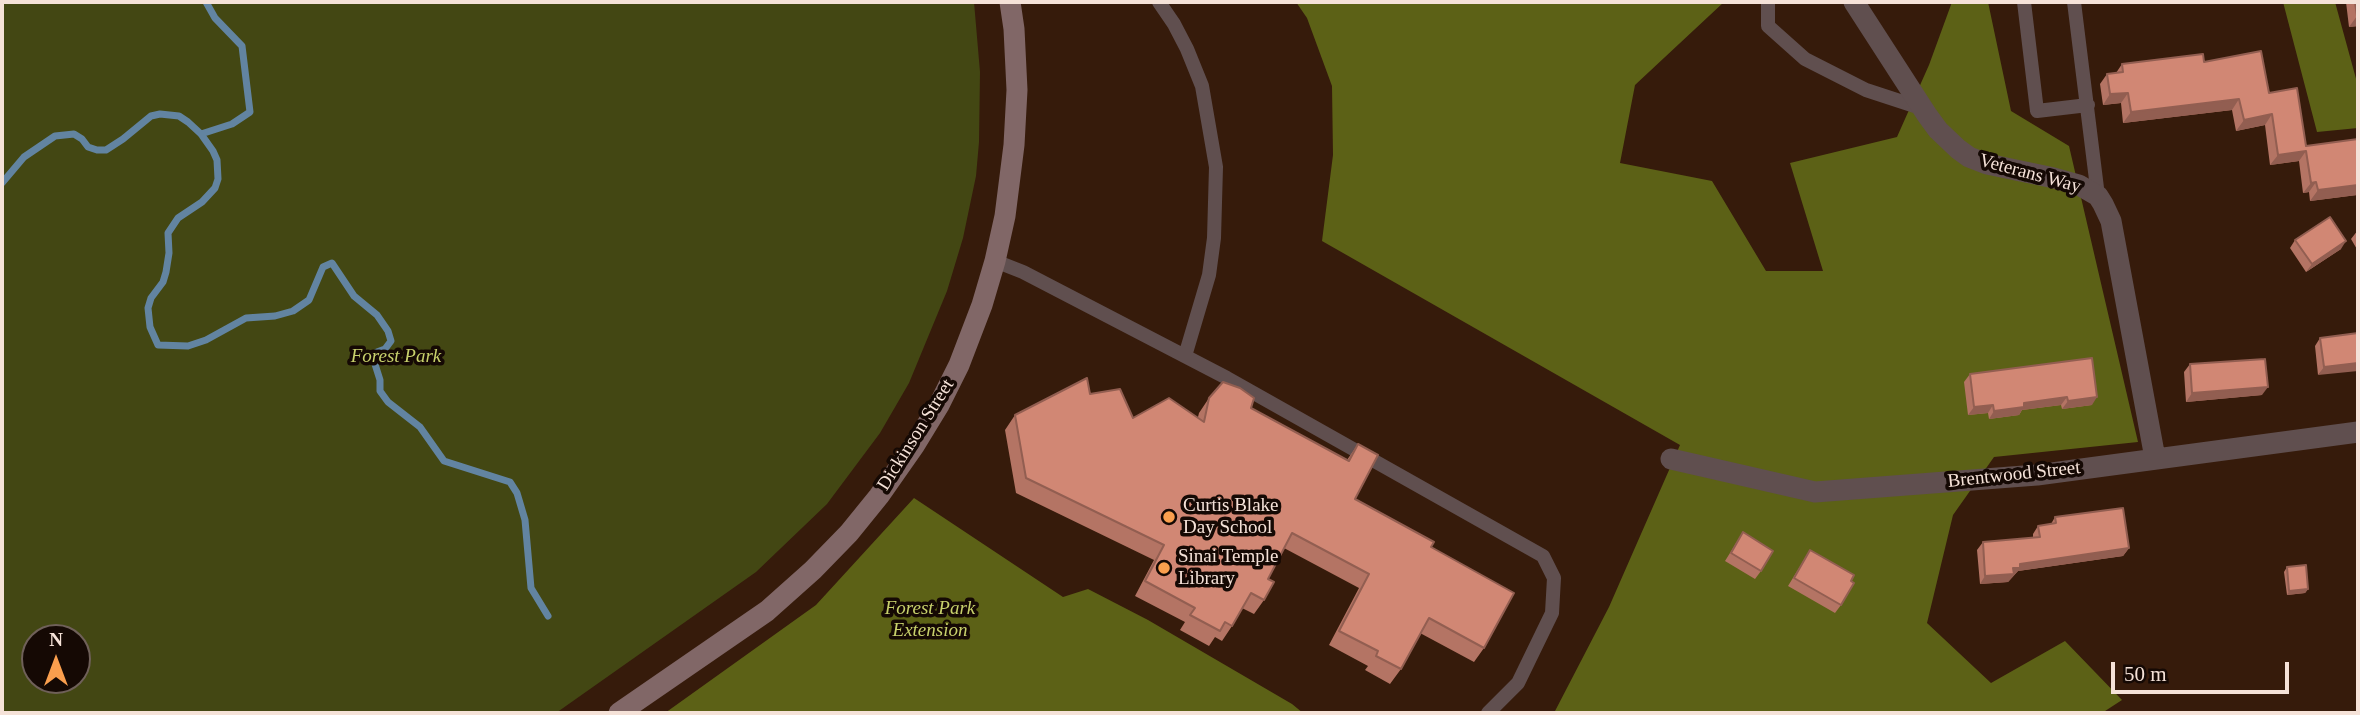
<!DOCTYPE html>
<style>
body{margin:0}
#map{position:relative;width:2360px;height:715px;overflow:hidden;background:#361b0b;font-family:"Times New Roman",serif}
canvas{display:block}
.frame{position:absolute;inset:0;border:4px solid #f5e2d8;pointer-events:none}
.north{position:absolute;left:21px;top:624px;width:70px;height:70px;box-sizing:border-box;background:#150904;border:2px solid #6f6059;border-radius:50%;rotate:0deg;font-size:19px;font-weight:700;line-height:28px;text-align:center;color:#f5e2d8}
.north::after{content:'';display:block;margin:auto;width:24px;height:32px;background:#fa9f4e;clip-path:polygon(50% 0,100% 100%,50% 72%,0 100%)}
.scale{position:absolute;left:2111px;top:662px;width:178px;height:32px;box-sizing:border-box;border:4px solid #f5e2d8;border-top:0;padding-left:9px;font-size:21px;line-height:24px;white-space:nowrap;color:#f5e2d8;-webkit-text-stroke:5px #150904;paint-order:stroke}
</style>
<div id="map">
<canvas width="2360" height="715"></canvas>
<div class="frame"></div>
<div class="north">N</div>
<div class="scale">50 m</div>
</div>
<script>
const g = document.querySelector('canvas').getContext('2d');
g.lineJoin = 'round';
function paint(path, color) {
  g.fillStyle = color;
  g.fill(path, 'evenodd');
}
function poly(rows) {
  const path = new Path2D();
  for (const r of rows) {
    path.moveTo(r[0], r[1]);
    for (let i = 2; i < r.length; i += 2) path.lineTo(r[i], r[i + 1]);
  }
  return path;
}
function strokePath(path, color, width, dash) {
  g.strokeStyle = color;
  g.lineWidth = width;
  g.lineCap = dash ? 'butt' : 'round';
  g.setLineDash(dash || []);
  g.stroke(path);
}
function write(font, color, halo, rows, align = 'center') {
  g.font = font + ' "Times New Roman",serif';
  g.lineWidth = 7;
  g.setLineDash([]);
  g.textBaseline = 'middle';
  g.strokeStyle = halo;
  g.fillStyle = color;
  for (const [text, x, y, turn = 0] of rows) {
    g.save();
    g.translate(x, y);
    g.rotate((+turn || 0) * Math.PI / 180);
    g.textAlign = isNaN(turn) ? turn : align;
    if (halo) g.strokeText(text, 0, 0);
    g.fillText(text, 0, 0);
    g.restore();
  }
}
paint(poly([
 [2,2,974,2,980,72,979,142,976,176,963,238,947,291,909,383,880,433,827,504,756,572,556,713,2,713],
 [35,638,77,638,77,680,35,680]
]), '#434713');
paint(poly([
 [1296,2,1724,2,1635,85,1620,163,1712,181,1766,271,1823,271,1790,163,1897,137,1929,65,1952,2,1988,2,2011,111,2069,146,2138,442,1994,457,1953,515,1927,623,1991,683,2065,641,2122,700,2102,713,1554,713,1609,607,1680,445,1322,241,1333,155,1332,86,1307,18],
 [2283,2,2335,2,2358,86,2358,128,2317,132],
 [914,498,1063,597,1088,589,1148,620,1292,704,1303,713,665,713,816,605]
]), '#5c6116');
strokePath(poly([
 [201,134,232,124,250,112,242,46,215,18,206,2],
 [2,183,24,157,55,136,74,134,82,139,88,147,97,150,106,150,123,139,151,116,160,114,179,116,188,122,201,134,213,151,217,160,218,179,215,188,202,202,178,218,168,233,169,253,166,272,163,282,151,298,148,308,150,327,158,345,188,346,206,340,246,318,275,316,293,311,309,300,323,267,332,263,354,296,377,315,388,331,391,341,385,349,377,352,374,361,380,380,380,391,388,402,420,427,444,461,510,482,517,493,525,520,531,588,548,616]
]), '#6284a1', 7);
strokePath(poly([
 [1159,2,1174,24,1187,49,1202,86,1216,167,1214,238,1209,275,1185,356],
 [1768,2,1768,26,1805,59,1866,90,1924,109],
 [2024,2,2037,111,2088,105],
 [2074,2,2098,196],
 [995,261,1023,272,1227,378,1543,556,1554,578,1552,613,1518,683,1488,713]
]), '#604f4f', 14);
strokePath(poly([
 [1854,2,1927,115,1938,130,1958,149,1969,157,1987,164,2054,178,2079,185,2098,196,2103,204,2111,221,2155,458],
 [1671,459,1815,492,2037,475,2358,432]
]), '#604f4f', 21);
strokePath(poly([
 [619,713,767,611,813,570,849,533,879,496,914,446,939,405,959,365,982,305,995,261,1005,216,1014,145,1017,90,1014,29,1010,2]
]), '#816767', 21);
paint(poly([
 [2346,2,2358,2,2358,26,2349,27],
 [2204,62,2269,93,2306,146,2358,139,2358,193,2357,195,2310,201,2309,192,2303,193,2299,161,2270,165,2265,125,2236,131,2232,110,2123,123,2121,103,2103,105,2100,84,2107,74,2116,73,2122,64],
 [2358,230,2358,251,2351,239],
 [2295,240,2341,249,2306,272,2290,248],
 [2358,333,2318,375,2315,346,2320,338],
 [2092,358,2092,405,2062,409,2061,405,2022,410,2019,415,1989,419,1988,413,1968,415,1964,382,1970,374],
 [2190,364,2262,395,2186,402,2184,372],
 [1090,394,1133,418,1198,417,1199,413,1209,398,1251,408,1347,460,1358,444,1355,499,1431,547,1484,648,1474,662,1420,633,1401,669,1390,684,1365,670,1368,666,1329,645,1359,588,1284,548,1268,579,1264,600,1254,614,1242,608,1232,626,1222,641,1215,637,1209,646,1180,630,1185,622,1135,596,1154,560,1016,493,1005,430,1015,415],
 [2055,517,2129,548,2123,556,2018,571,2008,582,1980,584,1977,550,1983,542,2033,538,2033,534,2038,526,2051,524],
 [1743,532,1761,571,1755,579,1725,561],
 [1810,550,1851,581,1841,605,1835,613,1788,586],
 [2287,567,2308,589,2305,593,2287,595,2284,572]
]), '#b47464');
paint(poly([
 [2358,15,2358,26,2349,27,2357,16],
 [2128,93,2121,103,2103,105,2110,94],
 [2239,99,2232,110,2123,123,2131,112],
 [2272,114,2265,125,2236,131,2244,120],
 [2306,151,2299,161,2270,165,2278,155],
 [2316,182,2309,192,2303,193,2311,183],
 [2358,185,2358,193,2357,195,2310,201,2318,190],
 [2346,241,2341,249,2306,272,2312,264],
 [2358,363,2358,371,2318,375,2324,367],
 [2268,387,2262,395,2186,402,2192,393],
 [2067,397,2061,405,2022,410,2019,415,1989,419,1994,411,2024,403],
 [2097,397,2092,405,2062,409,2068,401],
 [1993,405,1988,413,1968,415,1974,407],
 [2129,548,2123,556,2018,571,2008,582,1980,584,1985,576,2013,568,2020,564],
 [2308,589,2305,593,2287,595,2289,591]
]), '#925e51');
const building = poly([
 [2355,2,2358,2,2358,15,2357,16,2355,2],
 [2261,51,2269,93,2297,88,2306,146,2358,139,2358,185,2318,190,2316,182,2311,183,2306,151,2278,155,2272,114,2244,120,2239,99,2131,112,2128,93,2110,94,2107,74,2123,72,2122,64,2203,54,2204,62,2261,51],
 [2330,217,2346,241,2312,264,2295,240,2330,217],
 [2358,333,2358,363,2324,367,2320,338,2358,333],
 [2092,358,2097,397,2068,401,2067,397,2024,403,2024,407,1994,411,1993,405,1974,407,1970,374,2092,358],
 [2265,359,2268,387,2192,393,2190,364,2265,359],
 [1087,378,1090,394,1120,389,1133,418,1169,398,1204,422,1209,398,1223,382,1240,388,1254,398,1251,408,1349,461,1358,444,1378,455,1355,499,1434,542,1431,547,1514,593,1484,648,1429,618,1401,669,1376,656,1378,651,1339,631,1369,574,1292,533,1268,579,1274,582,1264,600,1251,593,1232,626,1225,622,1220,631,1190,615,1195,608,1145,581,1164,545,1026,478,1015,415,1087,378],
 [2123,508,2129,548,2020,564,2020,568,2013,568,2014,574,1985,576,1983,542,2040,537,2038,526,2056,523,2055,517,2123,508],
 [1743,532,1773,551,1761,571,1731,553,1743,532],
 [1810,550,1854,575,1851,581,1854,583,1841,605,1794,578,1810,550],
 [2306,565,2308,589,2289,591,2287,567,2306,565]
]);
paint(building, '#d18774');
strokePath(building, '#925e51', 2);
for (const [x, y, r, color] of [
 [1169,517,7,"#fa9f4e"],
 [1164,568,7,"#fa9f4e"]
]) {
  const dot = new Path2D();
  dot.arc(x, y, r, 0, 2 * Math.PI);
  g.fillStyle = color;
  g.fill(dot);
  strokePath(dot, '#150904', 2.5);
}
write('19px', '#f5e2d8', '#150904', [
 ["Veterans Way",2030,174,15],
 ["Dickinson Street",916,435,-58],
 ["Brentwood Street",2014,475,-6]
]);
write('italic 19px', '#c8d16c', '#150904', [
 ["Forest Park",396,357],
 ["Forest Park",930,609],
 ["Extension",930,631]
]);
write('19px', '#f5e2d8', '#150904', [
 ["Curtis Blake",1183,506],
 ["Day School",1183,528],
 ["Sinai Temple",1178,557],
 ["Library",1178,579]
], 'left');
</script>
